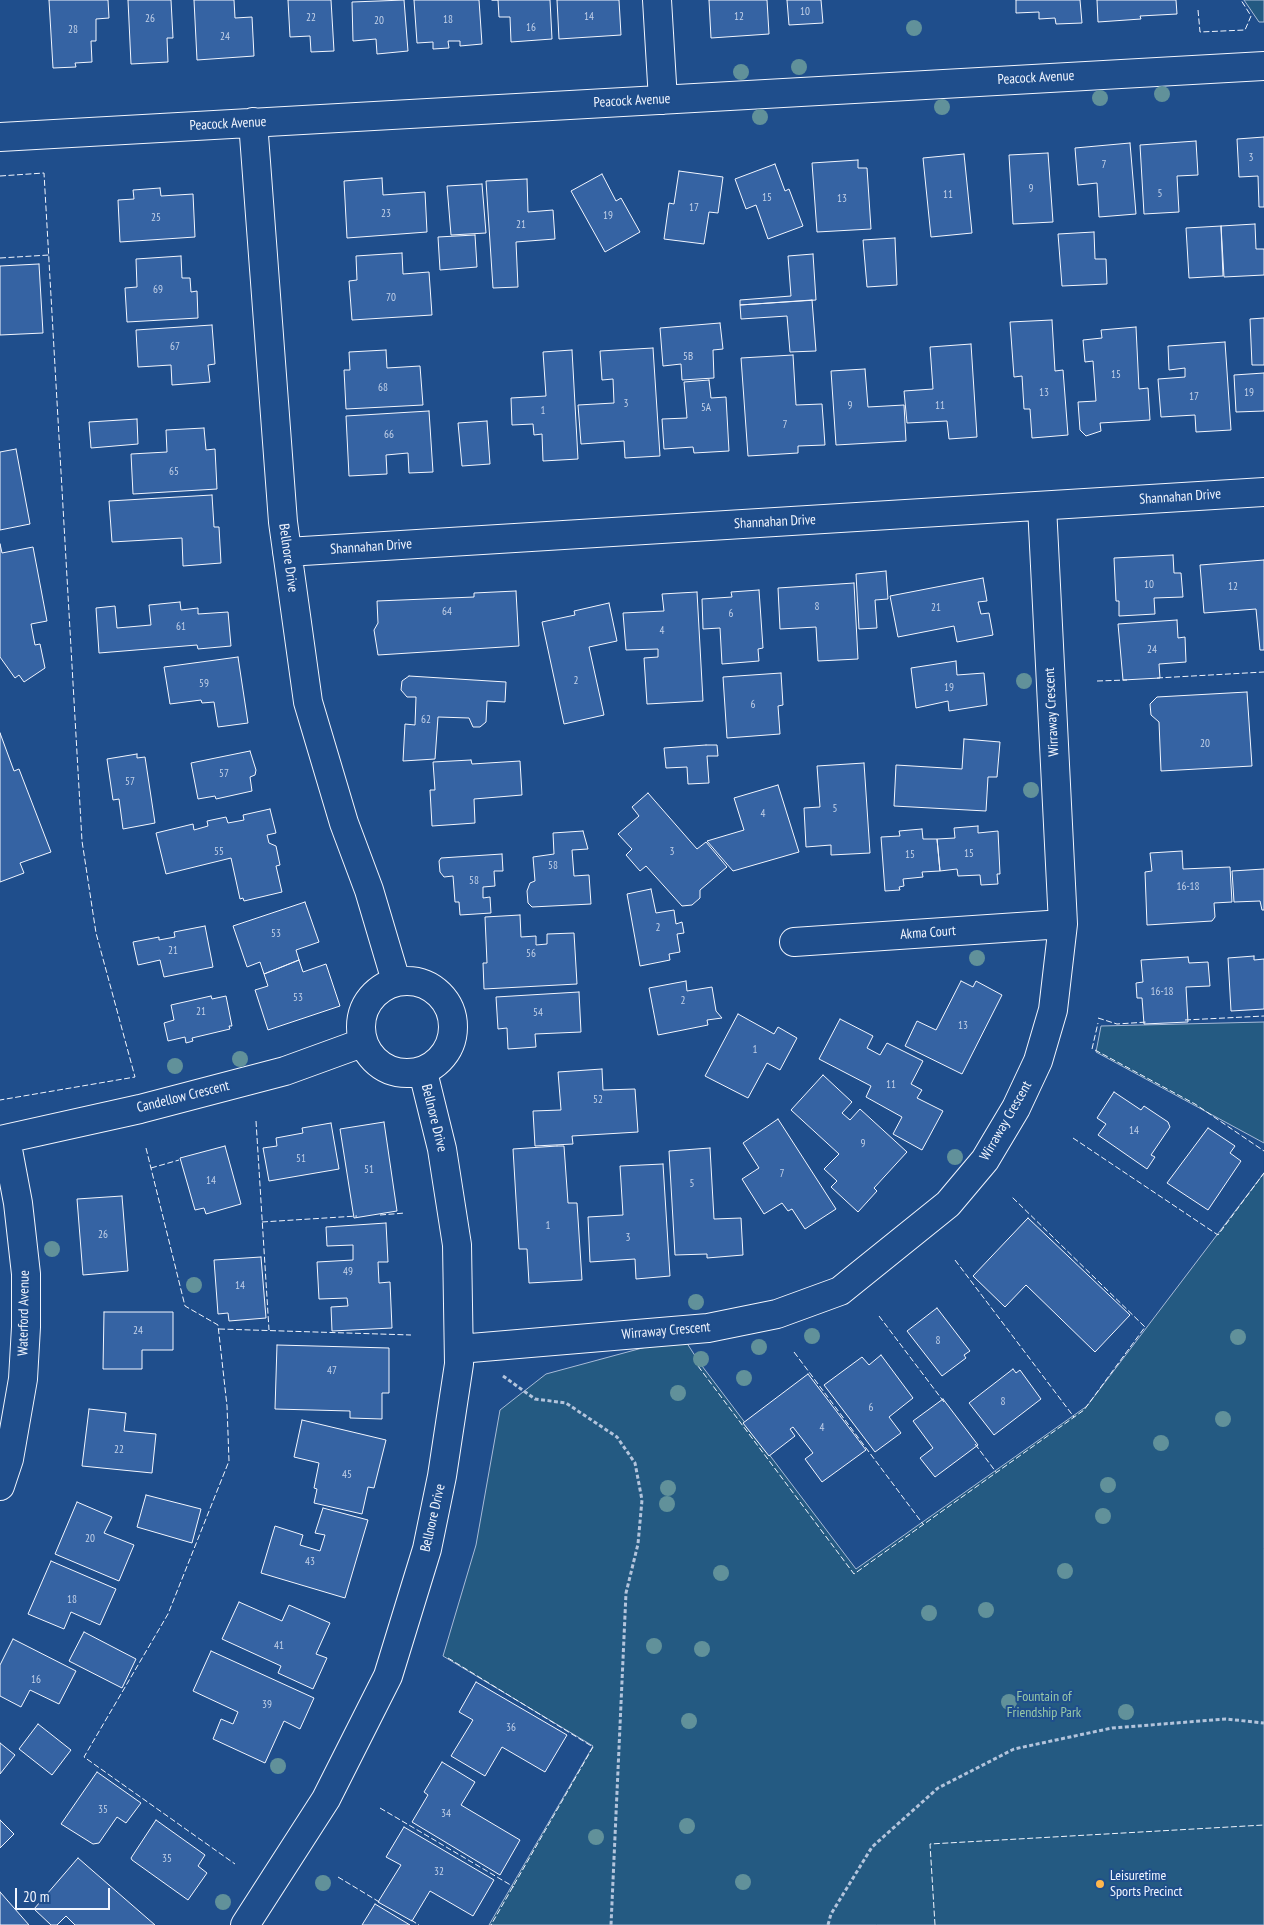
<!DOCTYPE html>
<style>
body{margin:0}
#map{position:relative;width:1264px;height:1925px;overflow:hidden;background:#1f4e8c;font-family:"PT Sans Narrow",sans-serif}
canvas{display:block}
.scale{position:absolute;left:15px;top:1888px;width:95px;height:22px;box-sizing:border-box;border:2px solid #f2f6ff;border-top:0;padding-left:6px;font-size:15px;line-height:18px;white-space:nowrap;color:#f2f6ff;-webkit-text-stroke:4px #1f4e8c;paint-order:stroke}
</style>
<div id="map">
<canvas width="1264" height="1925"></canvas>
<div class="scale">20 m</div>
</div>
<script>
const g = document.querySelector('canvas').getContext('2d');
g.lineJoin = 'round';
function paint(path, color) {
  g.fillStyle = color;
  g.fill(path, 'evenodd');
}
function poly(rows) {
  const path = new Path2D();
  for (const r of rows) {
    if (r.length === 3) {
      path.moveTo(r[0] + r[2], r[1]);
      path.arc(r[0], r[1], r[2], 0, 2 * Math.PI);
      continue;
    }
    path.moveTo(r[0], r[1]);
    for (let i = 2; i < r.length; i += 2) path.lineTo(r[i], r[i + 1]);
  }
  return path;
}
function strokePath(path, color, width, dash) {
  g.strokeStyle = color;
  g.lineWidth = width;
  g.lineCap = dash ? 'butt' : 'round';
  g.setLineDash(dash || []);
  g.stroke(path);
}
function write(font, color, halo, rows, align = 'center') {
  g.font = font + ' "PT Sans Narrow",sans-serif';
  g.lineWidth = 4;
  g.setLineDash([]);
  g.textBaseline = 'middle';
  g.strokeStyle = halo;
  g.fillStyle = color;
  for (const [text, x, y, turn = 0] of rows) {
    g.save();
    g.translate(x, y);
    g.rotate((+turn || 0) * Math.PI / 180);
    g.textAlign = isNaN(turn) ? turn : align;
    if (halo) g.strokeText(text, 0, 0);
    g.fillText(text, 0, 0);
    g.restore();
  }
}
const green = poly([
 [1244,0,1264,0,1264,22,1259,22,1244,0],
 [1264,1022,1264,1143,1096,1052,1101,1026,1264,1022],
 [1264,1173,1264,1925,489,1925,593,1746,443,1656,476,1545,500,1410,546,1374,683,1337,699,1362,856,1569,1087,1406,1264,1173]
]);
paint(green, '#245a82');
strokePath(green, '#a8bbd7', 1);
const building = poly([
 [49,0,108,0,109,18,96,19,96,41,91,41,92,62,75,63,76,67,53,68,49,0],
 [128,0,171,0,173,38,167,38,168,62,131,64,128,0],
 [194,0,234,0,235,18,252,17,254,56,197,60,194,0],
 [288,0,331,0,334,51,311,52,310,36,290,37,288,0],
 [404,0,408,51,377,54,376,39,353,41,352,2,404,0],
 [414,0,479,0,482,44,460,46,460,41,448,41,449,48,433,49,433,42,417,43,414,0],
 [492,0,550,0,552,39,511,42,510,17,499,17,498,0,492,0],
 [557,0,619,0,621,35,559,39,557,0],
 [709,0,767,0,769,34,711,38,709,0],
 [787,0,821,0,823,23,789,25,787,0],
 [1016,0,1080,0,1082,23,1056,24,1055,18,1039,19,1039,12,1016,13,1016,0],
 [1097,0,1176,0,1177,14,1140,16,1141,19,1098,22,1097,0],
 [1264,137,1264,207,1259,207,1258,176,1239,177,1237,139,1264,137],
 [1196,141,1198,175,1177,176,1179,212,1144,214,1140,145,1196,141],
 [1130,143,1136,214,1099,217,1097,183,1078,185,1075,148,1130,143],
 [1048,153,1053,222,1013,224,1009,155,1048,153],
 [964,154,972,233,931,237,923,158,964,154],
 [858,160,858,168,867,168,871,229,817,232,812,163,858,160],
 [775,164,785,191,789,189,803,226,768,239,756,205,746,209,735,179,775,164],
 [679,171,723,177,718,213,709,212,704,244,664,239,669,203,674,204,679,171],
 [602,174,616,201,621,198,640,232,605,252,571,191,602,174],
 [382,178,383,195,425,192,427,232,347,238,344,181,382,178],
 [527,179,528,212,553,210,555,239,516,242,518,287,493,288,486,181,527,179],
 [482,184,486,233,451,235,447,186,482,184],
 [160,188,161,196,193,194,195,237,120,242,118,200,134,199,133,190,160,188],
 [1255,224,1256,249,1264,249,1264,275,1224,277,1221,226,1255,224],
 [1221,226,1223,276,1189,278,1186,228,1221,226],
 [1094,232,1095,259,1106,259,1107,284,1062,286,1058,234,1094,232],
 [475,235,477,267,440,270,438,237,475,235],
 [895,238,897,285,867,287,863,240,895,238],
 [402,253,403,274,429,272,432,315,352,320,349,281,357,280,356,256,402,253],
 [813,254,816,300,740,305,740,300,791,296,788,256,813,254],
 [181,256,182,278,190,278,191,292,197,291,198,318,127,322,125,288,137,287,136,259,181,256],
 [39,264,43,333,0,335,0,266,39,264],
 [812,300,816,351,790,352,787,316,741,319,740,305,812,300],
 [1264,318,1264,365,1252,365,1250,319,1264,318],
 [1052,320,1055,371,1063,370,1068,435,1032,438,1030,409,1024,409,1022,376,1014,377,1010,322,1052,320],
 [720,323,723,349,713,350,714,378,682,380,681,364,663,366,660,328,720,323],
 [212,325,215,364,208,365,210,382,172,385,171,365,138,367,136,330,212,325],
 [1136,327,1139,389,1148,388,1150,420,1100,423,1101,431,1086,436,1080,430,1078,402,1096,401,1093,361,1085,362,1083,340,1102,338,1101,330,1136,327],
 [1225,342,1231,430,1196,432,1195,415,1161,417,1158,379,1185,377,1185,368,1169,370,1168,346,1225,342],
 [971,344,977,437,949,439,947,421,907,423,904,391,933,389,930,347,971,344],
 [653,348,660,456,625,458,624,441,581,444,578,405,614,403,613,379,602,380,600,351,653,348],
 [386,350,387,368,420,366,423,405,346,409,344,370,350,370,349,352,386,350],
 [572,350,578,459,543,461,542,434,534,435,533,424,512,425,511,398,546,396,543,352,572,350],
 [793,355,796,405,822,404,825,445,798,446,798,453,748,456,741,358,793,355],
 [865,369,868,407,904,405,906,441,836,445,831,371,865,369],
 [1264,373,1264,411,1236,412,1234,375,1264,373],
 [709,380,711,398,726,397,729,451,694,453,693,447,664,449,662,419,687,418,684,382,709,380],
 [429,411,433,472,409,473,408,453,386,455,387,474,349,476,346,416,429,411],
 [137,419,138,444,91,448,89,422,137,419],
 [487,421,490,464,462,466,458,423,487,421],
 [204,428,206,450,215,449,217,489,133,494,131,454,167,452,166,430,204,428],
 [16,449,30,524,0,530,0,452,16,449],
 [212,495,214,527,219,527,221,563,183,566,182,538,112,542,109,501,212,495],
 [0,544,2,553,33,547,47,621,31,624,35,645,40,644,45,668,24,682,19,675,15,678,0,657,0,544],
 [1173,555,1174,573,1181,573,1183,597,1154,598,1155,614,1119,616,1119,601,1116,601,1114,558,1173,555],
 [1264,560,1264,650,1260,650,1256,609,1204,613,1200,565,1264,560],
 [886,571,888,599,875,600,877,628,859,629,856,574,886,571],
 [983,578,987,601,978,602,981,614,989,613,993,635,957,642,954,626,898,637,890,596,983,578],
 [854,583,858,659,818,661,816,627,780,629,778,588,854,583],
 [759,590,763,648,758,649,759,661,722,664,720,628,703,629,702,599,732,597,731,592,759,590],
 [516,591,519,646,378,655,374,630,378,623,377,601,474,597,474,593,516,591],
 [697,592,703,701,647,704,644,658,658,657,658,649,626,650,623,613,664,611,662,594,697,592],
 [180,602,181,610,198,608,198,614,228,612,231,646,198,649,197,645,99,653,96,608,115,606,117,628,151,625,149,605,180,602],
 [609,603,617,641,589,647,604,715,564,724,542,622,575,615,574,611,609,603],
 [1177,620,1178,638,1185,637,1186,662,1159,664,1160,678,1123,680,1118,624,1177,620],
 [238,657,248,723,218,727,214,702,202,703,201,700,170,704,164,667,238,657],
 [956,661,957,675,984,673,987,705,949,711,948,701,916,708,911,668,956,661],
 [781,673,783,705,778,706,780,734,727,738,723,677,781,673],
 [409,676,506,682,505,702,487,701,486,722,480,727,473,727,469,718,438,717,435,759,403,761,405,724,415,725,416,697,407,697,401,690,402,681,409,676],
 [1247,692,1252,766,1161,771,1159,722,1151,715,1150,704,1157,697,1247,692],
 [0,733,14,771,19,769,51,852,20,863,24,873,0,882,0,733],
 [964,739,1000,742,997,777,988,777,986,811,894,806,896,765,962,769,964,739],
 [706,745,717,745,718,756,707,756,709,783,688,784,687,767,666,768,664,748,706,745],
 [250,751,256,770,255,775,250,777,252,791,216,799,215,796,198,799,191,763,250,751],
 [137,754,137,758,145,757,155,823,123,829,119,799,113,800,107,759,137,754],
 [471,760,472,764,520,761,522,795,474,799,475,823,432,826,430,790,435,790,433,762,471,760],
 [864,763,870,853,831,855,831,845,806,847,804,808,820,807,817,766,864,763],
 [778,785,799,852,733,871,707,841,744,830,734,798,778,785],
 [648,793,697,849,706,842,727,867,700,890,700,898,692,905,682,906,646,866,640,871,626,855,632,849,618,834,639,816,632,807,648,793],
 [270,809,276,833,267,835,269,843,276,846,280,865,276,866,282,892,244,901,243,898,240,899,231,858,166,874,156,833,193,824,194,830,208,826,207,821,226,817,228,823,244,820,243,815,270,809],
 [978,826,978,833,998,831,1000,874,997,874,998,884,981,885,980,875,958,876,957,869,940,871,937,839,955,838,954,828,978,826],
 [922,829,923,839,937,839,940,871,922,872,923,877,903,879,904,886,899,887,900,890,885,891,881,837,900,836,899,831,922,829],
 [583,831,588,849,572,850,574,876,589,875,591,904,532,907,528,903,527,891,530,883,535,881,533,857,554,854,553,833,583,831],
 [1182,851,1183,869,1230,867,1232,902,1214,903,1215,917,1212,921,1147,925,1145,872,1152,871,1150,853,1182,851],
 [502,854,503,871,494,871,495,886,483,887,483,898,490,897,491,913,460,915,459,902,455,902,453,876,444,877,440,872,439,861,441,858,502,854],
 [1264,869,1264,910,1262,910,1260,901,1234,902,1232,871,1264,869],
 [651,889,656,913,674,910,676,924,682,922,684,933,677,934,680,952,669,954,670,960,640,966,627,894,651,889],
 [305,902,319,942,296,950,299,960,264,974,260,962,247,967,233,926,305,902],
 [520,915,521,937,536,936,536,945,547,944,547,934,574,933,577,984,484,989,483,963,487,963,485,917,520,915],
 [205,926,213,967,164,977,160,960,138,965,133,942,159,937,159,940,175,937,174,932,205,926],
 [1254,956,1254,960,1264,959,1264,1009,1231,1011,1228,958,1254,956],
 [1188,957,1189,963,1208,962,1210,986,1186,987,1188,1022,1144,1024,1142,998,1137,998,1136,983,1143,982,1141,960,1188,957],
 [299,960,303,972,326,964,340,1006,268,1030,255,990,268,986,264,974,299,960],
 [686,981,687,991,712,987,716,1011,722,1018,707,1020,708,1025,658,1035,649,988,686,981],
 [961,981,973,987,976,981,1002,995,962,1074,905,1046,917,1021,936,1030,961,981],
 [579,992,581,1032,535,1034,536,1047,508,1049,507,1028,498,1029,496,997,579,992],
 [211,996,212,999,226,996,232,1026,229,1026,230,1029,192,1038,193,1041,186,1043,185,1037,168,1041,164,1023,174,1020,171,1005,211,996],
 [738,1014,774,1034,778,1027,797,1038,780,1070,767,1063,748,1098,705,1076,738,1014],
 [840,1019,873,1036,867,1048,880,1055,887,1043,923,1061,911,1084,922,1090,917,1098,943,1111,922,1150,893,1134,902,1117,866,1097,871,1086,819,1059,840,1019],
 [602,1069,603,1090,635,1089,638,1132,572,1136,573,1144,535,1146,533,1111,561,1110,558,1072,602,1069],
 [823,1075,852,1102,842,1113,850,1120,860,1109,907,1152,874,1188,877,1191,858,1212,831,1187,837,1181,824,1169,839,1154,791,1110,823,1075],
 [1114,1092,1141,1110,1144,1106,1168,1122,1170,1127,1151,1155,1155,1157,1147,1169,1098,1135,1106,1124,1097,1118,1114,1092],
 [778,1119,836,1209,805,1229,792,1209,788,1211,782,1203,764,1214,742,1179,759,1168,743,1143,778,1119],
 [384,1122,397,1211,354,1218,340,1129,384,1122],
 [331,1123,339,1169,269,1181,263,1148,277,1146,276,1138,303,1133,302,1128,331,1123],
 [1208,1128,1235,1146,1230,1153,1241,1161,1208,1210,1167,1183,1208,1128],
 [225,1146,241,1204,206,1214,204,1208,195,1210,180,1158,225,1146],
 [557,1146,564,1146,568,1203,577,1203,582,1280,529,1283,527,1249,519,1249,513,1149,557,1146],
 [710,1148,714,1219,741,1218,743,1255,707,1258,707,1254,675,1255,669,1151,710,1148],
 [663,1164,670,1276,636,1279,635,1259,590,1262,588,1217,623,1215,620,1166,663,1164],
 [122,1196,128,1271,83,1275,77,1199,122,1196],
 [1028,1218,1130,1315,1095,1352,1026,1285,1005,1307,973,1276,1028,1218],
 [386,1223,388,1262,378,1262,379,1283,390,1282,392,1328,332,1331,331,1307,348,1306,347,1298,319,1299,317,1262,353,1260,353,1245,327,1246,326,1227,386,1223],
 [261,1257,266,1318,229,1321,228,1313,218,1314,214,1260,261,1257],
 [937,1308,970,1351,964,1355,966,1358,942,1376,907,1331,937,1308],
 [104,1312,173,1312,173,1350,142,1350,142,1369,103,1369,104,1312],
 [277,1345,389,1348,389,1393,382,1393,382,1419,350,1418,350,1411,275,1409,277,1345],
 [881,1355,913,1398,889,1417,901,1433,875,1452,824,1385,862,1357,869,1365,881,1355],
 [1013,1369,1016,1373,1020,1370,1041,1399,994,1435,969,1403,1013,1369],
 [808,1374,866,1450,822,1482,805,1459,813,1453,793,1427,790,1429,795,1436,769,1456,743,1423,808,1374],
 [943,1399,978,1445,935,1477,920,1458,933,1448,913,1421,943,1399],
 [89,1409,126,1413,124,1431,156,1434,152,1473,82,1466,89,1409],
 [302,1420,386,1440,374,1488,368,1487,362,1514,314,1503,317,1489,314,1488,319,1463,294,1457,302,1420],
 [146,1495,201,1509,192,1543,137,1527,146,1495],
 [77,1502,112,1517,104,1533,134,1545,119,1581,55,1554,77,1502],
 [323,1508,368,1520,345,1598,261,1573,275,1526,303,1535,300,1545,320,1551,325,1535,315,1533,323,1508],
 [51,1561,116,1589,100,1625,71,1612,64,1629,28,1614,51,1561],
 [239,1602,282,1621,289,1605,330,1623,316,1654,327,1658,313,1689,278,1673,281,1666,222,1639,239,1602],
 [84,1632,136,1659,122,1688,69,1661,84,1632],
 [13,1639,76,1671,59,1704,30,1690,21,1707,0,1696,0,1665,13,1639],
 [211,1651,314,1698,300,1729,284,1721,265,1763,213,1739,221,1719,233,1724,238,1712,193,1691,211,1651],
 [476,1682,567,1735,545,1772,502,1747,485,1776,451,1756,473,1720,459,1712,476,1682],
 [38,1724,71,1750,52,1775,19,1749,38,1724],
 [0,1743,15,1755,0,1774,0,1743],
 [442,1762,475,1782,461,1805,520,1840,500,1875,412,1822,428,1795,424,1792,442,1762],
 [97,1772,141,1803,126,1823,117,1817,99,1843,93,1844,61,1824,97,1772],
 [0,1820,14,1834,0,1848,0,1820],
 [156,1820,205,1855,198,1866,207,1873,188,1900,132,1860,131,1858,156,1820],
 [404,1827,494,1880,473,1916,430,1891,412,1921,378,1902,401,1865,386,1857,404,1827],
 [78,1858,155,1925,75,1925,66,1916,57,1925,51,1925,34,1909,78,1858],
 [0,1892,29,1925,0,1925,0,1892],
 [375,1904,410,1925,362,1925,375,1904]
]);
paint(building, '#3563a3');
strokePath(building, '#f2f6ff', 1);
const street = poly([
 [657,0,663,100],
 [253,122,283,522,308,702,344,823,369,890,396,981],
 [0,137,1264,66],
 [287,552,1264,492],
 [794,942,1063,924],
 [407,1027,46],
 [0,1140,140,1109,285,1071,362,1043],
 [459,1349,708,1328,777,1314,840,1291,948,1204,985,1160,1016,1108,1038,1061,1053,1010,1063,924,1042,506],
 [0,1486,9,1459,23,1379,26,1327,26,1274,18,1203,6,1139],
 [245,1925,326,1799,388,1676,427,1549,442,1476,459,1364,457,1245,442,1149,423,1072]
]);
strokePath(street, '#f2f6ff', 30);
strokePath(poly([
 [503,1376,535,1399,566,1403,617,1437,635,1463,642,1500,638,1544,626,1593,611,1925],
 [828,1925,831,1914,872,1847,938,1788,1014,1749,1112,1728,1226,1719,1264,1723]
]), '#b3c4dc', 3, [4, 2.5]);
strokePath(street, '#1f4e8c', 28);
strokePath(poly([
 [1198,10,1200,32,1245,30,1251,16,1241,0],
 [0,176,44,173,82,841,96,933,135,1077,0,1100],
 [0,258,49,255],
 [1157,678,1264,672],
 [1097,681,1127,680],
 [1098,1018,1117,1024,1147,1022],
 [1185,1020,1264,1016],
 [1092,1049,1098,1023],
 [1095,1050,1195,1104,1264,1151],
 [256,1121,269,1330],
 [1073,1138,1218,1235,1264,1173],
 [146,1148,185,1306,218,1325,227,1406,229,1461,168,1614,84,1757,235,1864],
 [151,1168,179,1160],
 [380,1215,405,1213],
 [262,1222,357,1216],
 [955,1260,1074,1417],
 [879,1316,944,1402],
 [219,1329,411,1335],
 [794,1352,923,1524],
 [698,1366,854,1574,1084,1410,1145,1327,1012,1197],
 [975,1444,996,1472],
 [448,1658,593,1747,491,1925],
 [380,1808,514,1887],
 [338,1877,381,1903],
 [411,1920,419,1925],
 [935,1925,930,1844,1264,1825]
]), '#f2f6ff', 1, [6, 2.5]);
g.fillStyle = '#61919a';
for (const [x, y] of [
 [914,28],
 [799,67],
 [741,72],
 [1162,94],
 [1100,98],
 [942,107],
 [760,117],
 [1024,681],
 [1031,790],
 [977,958],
 [240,1059],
 [175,1066],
 [955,1157],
 [52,1249],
 [194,1285],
 [696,1302],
 [812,1336],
 [1238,1337],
 [759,1347],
 [701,1359],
 [744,1378],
 [678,1393],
 [1223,1419],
 [1161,1443],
 [1108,1485],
 [668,1488],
 [667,1504],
 [1103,1516],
 [1065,1571],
 [721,1573],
 [986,1610],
 [929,1613],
 [654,1646],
 [702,1649],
 [1009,1702],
 [1126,1712],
 [689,1721],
 [278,1766],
 [687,1826],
 [596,1837],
 [743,1882],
 [323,1883],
 [223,1902]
]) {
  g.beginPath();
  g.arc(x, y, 8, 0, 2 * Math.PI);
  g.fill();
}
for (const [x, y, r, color] of [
 [1100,1884,5,"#ffb74d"]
]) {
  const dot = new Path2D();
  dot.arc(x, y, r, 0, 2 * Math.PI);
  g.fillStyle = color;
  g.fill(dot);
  strokePath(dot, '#1f4e8c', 2);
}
write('11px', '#c3d1e8', null, [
 ["10",805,12],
 ["14",589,17],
 ["12",739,17],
 ["22",311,18],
 ["26",150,19],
 ["18",448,20],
 ["20",379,21],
 ["16",531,28],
 ["28",73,30],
 ["24",225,37],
 ["3",1251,158],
 ["7",1104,165],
 ["9",1031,189],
 ["5",1160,194],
 ["11",948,195],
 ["15",767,198],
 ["13",842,199],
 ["17",694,208],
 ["23",386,214],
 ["19",608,216],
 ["25",156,218],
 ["21",521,225],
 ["69",158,290],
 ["70",391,298],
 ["67",175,347],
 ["5B",688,357],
 ["15",1116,375],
 ["68",383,388],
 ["13",1044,393],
 ["19",1249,393],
 ["17",1194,397],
 ["3",626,404],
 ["9",850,406],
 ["11",940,406],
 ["5A",706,408],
 ["1",543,411],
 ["7",785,425],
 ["66",389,435],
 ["65",174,472],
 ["10",1149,585],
 ["12",1233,587],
 ["8",817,607],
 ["21",936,608],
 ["64",447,612],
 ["6",731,614],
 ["61",181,627],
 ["4",662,631],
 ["24",1152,650],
 ["2",576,681],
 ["59",204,684],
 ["19",949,688],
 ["6",753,705],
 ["62",426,720],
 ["20",1205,744],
 ["57",224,774],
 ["57",130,782],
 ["5",835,809],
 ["4",763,814],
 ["55",219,852],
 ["3",672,852],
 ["15",969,854],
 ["15",910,855],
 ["58",553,866],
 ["58",474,881],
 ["16-18",1188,887],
 ["2",658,928],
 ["53",276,934],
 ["21",173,951],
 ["56",531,954],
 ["16-18",1162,992],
 ["53",298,998],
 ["2",683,1001],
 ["21",201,1012],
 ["54",538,1013],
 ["13",963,1026],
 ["1",755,1050],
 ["11",891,1085],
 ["52",598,1100],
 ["14",1134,1131],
 ["9",863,1144],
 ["51",301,1159],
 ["51",369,1170],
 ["7",782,1174],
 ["14",211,1181],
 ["5",692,1184],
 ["1",548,1226],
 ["26",103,1235],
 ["3",628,1238],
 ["49",348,1272],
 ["14",240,1286],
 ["24",138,1331],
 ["8",938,1341],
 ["47",332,1371],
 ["8",1003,1402],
 ["6",871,1408],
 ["4",822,1428],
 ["22",119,1450],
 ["45",347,1475],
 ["20",90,1539],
 ["43",310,1562],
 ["18",72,1600],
 ["41",279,1646],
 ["16",36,1680],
 ["39",267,1705],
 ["36",511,1728],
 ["35",103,1810],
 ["34",446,1814],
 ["35",167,1859],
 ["32",439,1872]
]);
write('14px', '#f2f6ff', '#1f4e8c', [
 ["Peacock Avenue",1036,78,-3],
 ["Peacock Avenue",632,101,-3],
 ["Peacock Avenue",228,124,-3],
 ["Shannahan Drive",1180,497,-4],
 ["Shannahan Drive",775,522,-3],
 ["Shannahan Drive",371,547,-4],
 ["Bellnore Drive",288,558,82],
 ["Wirraway Crescent",1052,712,-93],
 ["Akma Court",928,933,-4],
 ["Candellow Crescent",183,1097,-14],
 ["Bellnore Drive",434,1118,76],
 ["Wirraway Crescent",1006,1121,-60],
 ["Waterford Avenue",24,1313,-89],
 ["Wirraway Crescent",666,1331,-5],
 ["Bellnore Drive",433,1518,-77]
]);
write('14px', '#97c8a6', '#1f4e8c', [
 ["Fountain of",1044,1697],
 ["Friendship Park",1044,1713]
]);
write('14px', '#f2f6ff', '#1f4e8c', [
 ["Leisuretime",1110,1876],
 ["Sports Precinct",1110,1892]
], 'left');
</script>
